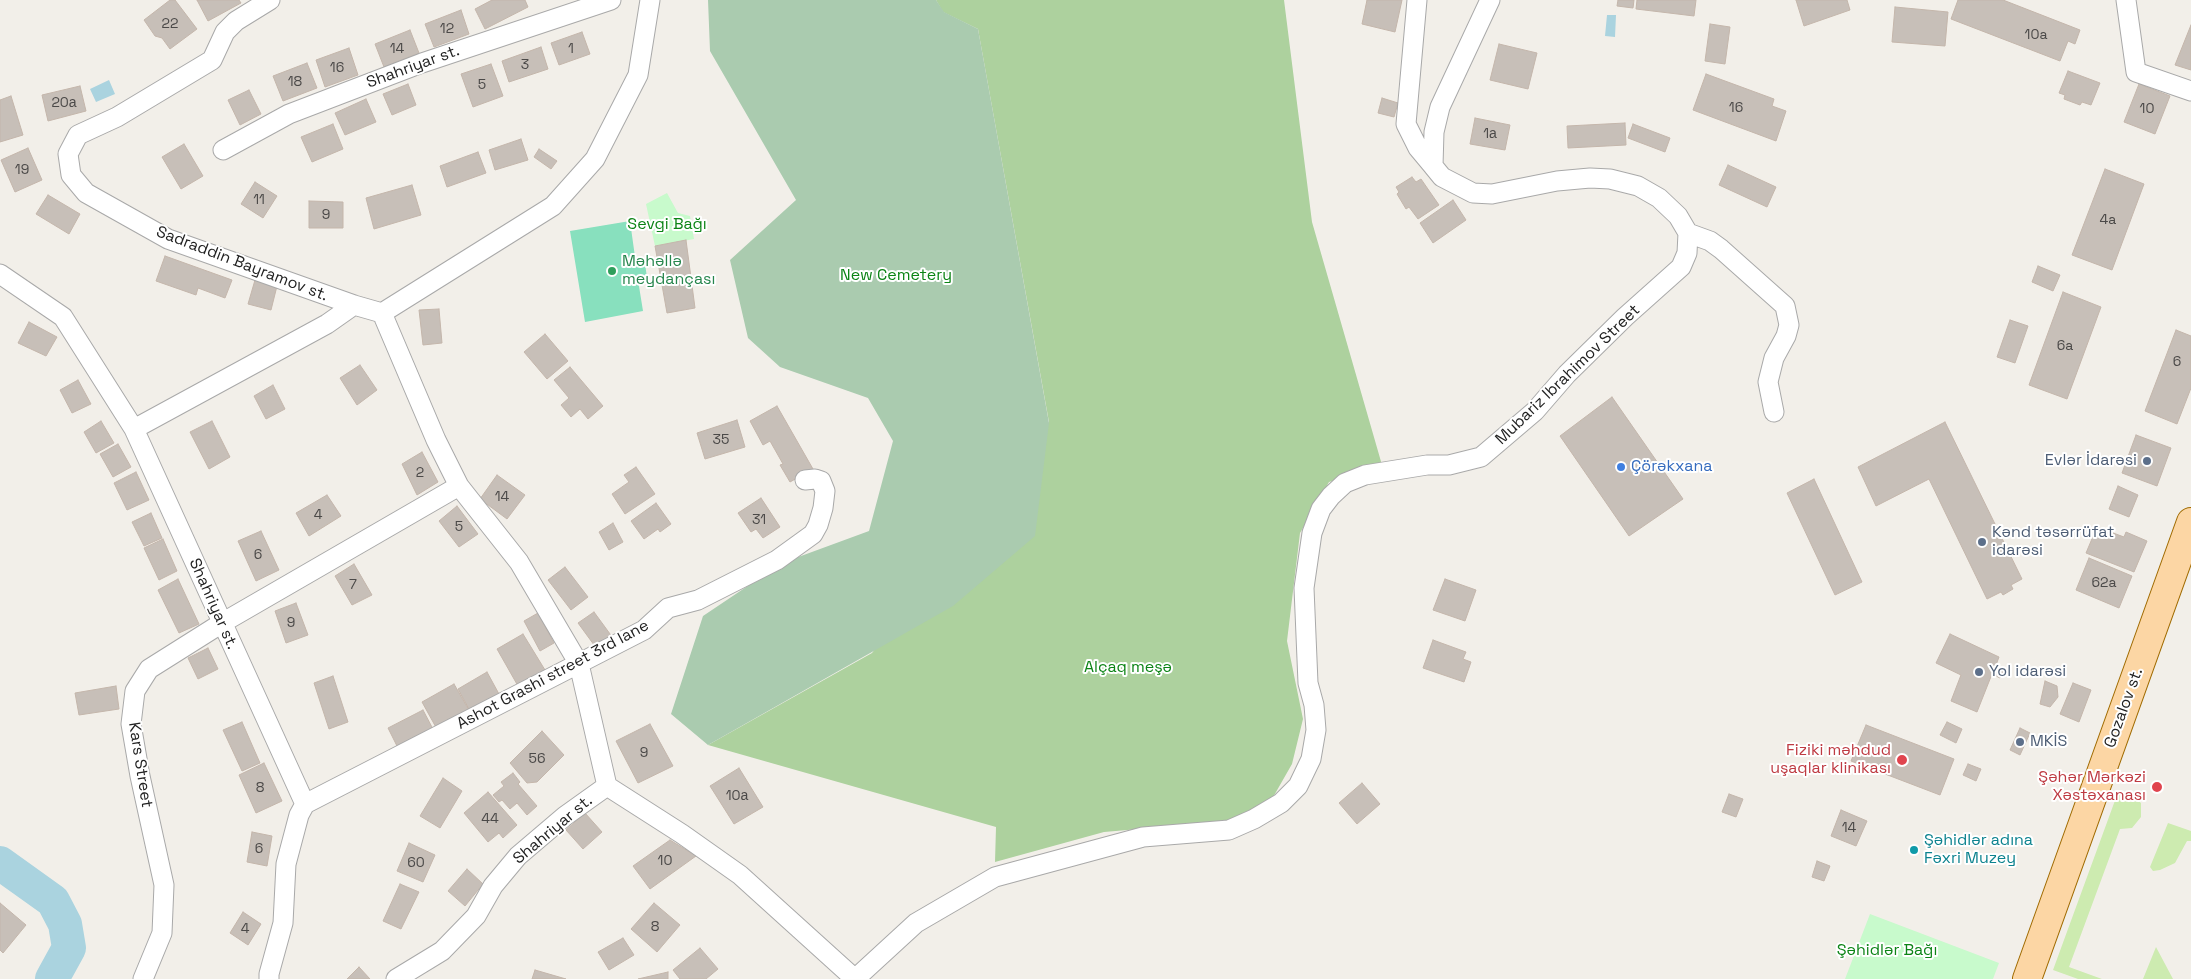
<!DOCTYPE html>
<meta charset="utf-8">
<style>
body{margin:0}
canvas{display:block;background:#f2efe9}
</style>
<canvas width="2191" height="979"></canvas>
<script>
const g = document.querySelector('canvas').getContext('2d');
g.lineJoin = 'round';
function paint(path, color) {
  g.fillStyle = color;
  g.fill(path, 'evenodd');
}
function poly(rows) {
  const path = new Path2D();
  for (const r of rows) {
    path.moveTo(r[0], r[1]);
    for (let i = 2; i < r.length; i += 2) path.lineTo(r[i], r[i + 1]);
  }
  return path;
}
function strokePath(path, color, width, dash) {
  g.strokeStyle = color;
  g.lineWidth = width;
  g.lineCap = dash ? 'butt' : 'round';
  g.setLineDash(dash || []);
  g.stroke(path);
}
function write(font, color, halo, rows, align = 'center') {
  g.font = font + ' "Space Grotesk",sans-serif';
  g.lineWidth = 4;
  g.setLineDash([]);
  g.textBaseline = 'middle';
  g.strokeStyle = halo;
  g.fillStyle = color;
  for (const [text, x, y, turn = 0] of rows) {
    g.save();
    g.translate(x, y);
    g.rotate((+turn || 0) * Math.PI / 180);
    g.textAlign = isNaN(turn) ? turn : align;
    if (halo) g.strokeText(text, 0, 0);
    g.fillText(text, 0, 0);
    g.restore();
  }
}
paint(poly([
 [2126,793,2133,796,2141,803,2141,817,2132,828,2120,829,2069,967,2102,979,2078,979,2053,970,2117,795],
 [2168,823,2191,831,2191,841,2187,841,2175,863,2160,870,2153,871,2150,867],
 [2156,947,2173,979,2143,979]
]), '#cdebb0');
paint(poly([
 [936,0,1284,0,1312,222,1382,465,1329,482,1300,533,1287,641,1303,719,1292,764,1272,799,1232,821,1104,832,995,862,996,827,708,745,872,653,1049,422,978,29,943,12]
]), '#add19e');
paint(poly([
 [708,0,936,0,944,12,978,29,1049,423,1035,536,953,606,708,745,671,714,703,616,782,563,869,531,893,441,868,398,780,367,748,338,730,260,796,200,710,51]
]), '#aacbaf');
paint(poly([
 [667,193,678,213,690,216,694,239,655,246,646,204],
 [1870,914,1999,963,1993,979,1845,979]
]), '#c8facc');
paint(poly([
 [630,221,636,264,645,263,647,278,638,280,643,311,585,322,570,231]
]), '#88e0be');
paint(poly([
 [1607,15,1616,15,1615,37,1605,36],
 [109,80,115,94,96,102,90,89]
]), '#aad3df');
strokePath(poly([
 [0,863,53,901,65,924,69,948,52,979]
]), '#aad3df', 34);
const building = poly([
 [170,0,175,0,197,29,170,49,162,38,155,36,144,20,170,0],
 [197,0,239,0,241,3,208,21,197,0],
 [492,0,525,0,528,7,485,29,475,9,492,0],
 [1367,0,1402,0,1395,32,1362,24,1367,0],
 [1618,0,1634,0,1633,8,1617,6,1618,0],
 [1637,0,1696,0,1694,16,1636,9,1637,0],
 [1796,0,1847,0,1850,10,1804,26,1796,0],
 [1958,0,2003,0,2080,30,2075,44,2068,41,2060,61,1951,19,1958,0],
 [1895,7,1948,12,1945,46,1892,42,1895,7],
 [461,10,469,34,434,47,425,24,461,10],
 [1710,24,1730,27,1725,64,1705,61,1710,24],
 [2191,25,2191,70,2175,65,2191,25],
 [410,30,419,53,384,67,375,44,410,30],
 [582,32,590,54,559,65,551,43,582,32],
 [1499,44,1537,53,1528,89,1490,80,1499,44],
 [541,47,548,69,509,82,502,61,541,47],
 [349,48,358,75,325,87,316,60,349,48],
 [307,63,317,88,283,101,273,76,307,63],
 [491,64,503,96,473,107,461,74,491,64],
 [2068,71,2100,83,2091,105,2082,102,2080,105,2064,99,2065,95,2059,93,2068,71],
 [1706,74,1774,99,1772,106,1786,111,1776,141,1693,110,1706,74],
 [408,84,416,105,392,115,383,94,408,84],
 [2139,84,2170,96,2155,134,2124,122,2139,84],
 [80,86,86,111,48,121,42,95,80,86],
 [249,90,261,114,240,125,228,100,249,90],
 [11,96,23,135,0,142,0,100,11,96],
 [1382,98,1398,103,1394,117,1378,113,1382,98],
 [366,99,376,122,345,135,335,113,366,99],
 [1475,118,1510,125,1505,150,1470,144,1475,118],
 [1625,123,1626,145,1568,148,1567,126,1625,123],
 [333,124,343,149,312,162,301,137,333,124],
 [1633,124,1670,138,1665,152,1628,138,1633,124],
 [521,139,528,160,495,170,489,150,521,139],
 [184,144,203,176,181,189,162,157,184,144],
 [28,148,42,180,15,192,1,160,28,148],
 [539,149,557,161,551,169,534,157,539,149],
 [478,152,486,173,447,187,440,166,478,152],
 [1728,165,1776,187,1767,207,1719,185,1728,165],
 [2105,169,2144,184,2112,270,2072,255,2105,169],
 [1412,177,1416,182,1421,179,1439,205,1418,219,1409,207,1406,209,1397,194,1399,192,1396,187,1412,177],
 [255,182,277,196,263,218,241,204,255,182],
 [412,185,421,215,374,229,366,198,412,185],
 [48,195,80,214,69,234,36,214,48,195],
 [1453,200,1466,220,1433,243,1420,223,1453,200],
 [309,201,343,202,343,228,309,228,309,201],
 [686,240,695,308,667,313,655,246,686,240],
 [165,256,232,280,225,298,198,288,196,295,156,281,165,256],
 [2038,266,2060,275,2053,291,2032,282,2038,266],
 [255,280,277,286,271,310,248,304,255,280],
 [2063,292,2101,307,2067,399,2029,385,2063,292],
 [439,309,442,343,423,345,419,310,439,309],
 [2010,320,2028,326,2015,363,1997,357,2010,320],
 [29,322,57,337,46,356,18,343,29,322],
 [2176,330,2191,336,2191,388,2177,424,2145,411,2176,330],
 [545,334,568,361,547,379,524,352,545,334],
 [360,365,377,390,357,405,340,378,360,365],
 [570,367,603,406,588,419,580,409,571,417,561,405,569,398,554,380,570,367],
 [78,380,91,404,72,413,60,390,78,380],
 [273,385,285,409,266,419,254,396,273,385],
 [1612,397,1683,499,1629,536,1560,436,1612,397],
 [777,406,813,469,790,482,780,465,783,464,770,441,763,445,750,421,777,406],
 [737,420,745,447,705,459,697,433,737,420],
 [101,421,114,443,96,453,84,432,101,421],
 [212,421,230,457,209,469,190,432,212,421],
 [1945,422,2022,579,2011,585,2013,589,2003,595,2001,592,1987,599,1929,479,1876,506,1858,467,1945,422],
 [2136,435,2171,448,2157,486,2122,473,2136,435],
 [118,444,131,467,113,477,100,454,118,444],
 [422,452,438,482,417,495,402,464,422,452],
 [636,467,655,494,625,514,612,494,629,482,624,475,636,467],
 [136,472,149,500,127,510,114,483,136,472],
 [497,475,525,495,507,519,480,499,497,475],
 [1814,479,1862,582,1835,595,1787,493,1814,479],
 [2118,486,2138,495,2129,517,2109,509,2118,486],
 [327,495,341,516,309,536,296,513,327,495],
 [761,498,780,527,763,538,756,529,751,532,738,513,761,498],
 [656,503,671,524,660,532,658,529,644,539,631,521,656,503],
 [457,506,478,534,459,547,439,521,457,506],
 [151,513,162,538,144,546,132,522,151,513],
 [613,523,623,542,609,550,599,532,613,523],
 [2097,527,2124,537,2126,532,2147,541,2134,572,2086,553,2097,527],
 [261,531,279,570,256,581,238,541,261,531],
 [163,539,177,571,159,580,144,548,163,539],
 [2089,558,2132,576,2119,608,2076,590,2089,558],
 [354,564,372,595,352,605,335,576,354,564],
 [565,567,588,597,571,610,548,580,565,567],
 [178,579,199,624,179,633,158,590,178,579],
 [1445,579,1476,590,1465,621,1433,610,1445,579],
 [296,603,308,635,286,643,275,611,296,603],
 [594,612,613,638,597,649,578,623,594,612],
 [538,613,554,643,540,651,524,621,538,613],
 [523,634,545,670,518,686,497,649,523,634],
 [1950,634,1999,657,1996,665,2004,670,2000,678,1992,674,1977,712,1951,701,1961,675,1936,663,1950,634],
 [1433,640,1466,652,1463,659,1471,662,1464,682,1423,668,1433,640],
 [208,648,218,669,198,679,188,658,208,648],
 [487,672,499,694,470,711,458,689,487,672],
 [333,676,348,722,329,729,314,683,333,676],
 [2045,681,2057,686,2058,697,2050,707,2040,704,2045,681],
 [2073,683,2091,690,2079,722,2060,714,2073,683],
 [454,684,470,712,438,731,422,702,454,684],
 [116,686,119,709,79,715,75,693,116,686],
 [423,710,434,731,399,750,388,728,423,710],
 [242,722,260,763,242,771,223,730,242,722],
 [1947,722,1962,729,1956,743,1940,735,1947,722],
 [650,724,673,766,638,783,616,741,650,724],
 [1866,725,1954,759,1940,795,1851,761,1866,725],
 [2020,728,2030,733,2020,755,2010,750,2020,728],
 [542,731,564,755,537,782,527,783,510,763,542,731],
 [264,763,282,801,256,813,239,775,264,763],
 [1968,764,1981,769,1976,781,1963,775,1968,764],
 [739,768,763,807,734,824,710,786,739,768],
 [513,773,520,782,518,784,537,806,527,815,517,803,510,809,502,800,499,802,493,795,504,786,501,782,513,773],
 [443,778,462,791,440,828,420,816,443,778],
 [1362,783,1380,804,1357,824,1339,803,1362,783],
 [488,792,517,825,503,838,499,833,488,842,464,813,488,792],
 [1729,794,1743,799,1736,817,1722,812,1729,794],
 [1841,810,1867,821,1856,846,1831,836,1841,810],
 [585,813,602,832,583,849,566,830,585,813],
 [252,832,272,836,267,866,247,862,252,832],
 [670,840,696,856,650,889,633,866,670,840],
 [409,843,435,855,423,882,397,871,409,843],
 [1817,861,1830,866,1824,881,1812,877,1817,861],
 [467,869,483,884,465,906,448,891,467,869],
 [400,884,419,892,401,929,383,921,400,884],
 [0,903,26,925,3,953,0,950,0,903],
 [654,903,680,925,657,952,631,929,654,903],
 [243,912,261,924,248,945,230,933,243,912],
 [623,938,634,955,609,970,598,952,623,938],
 [700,948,718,969,706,979,680,979,673,970,700,948],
 [359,967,370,979,347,979,359,967],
 [535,970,566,979,532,979,535,970],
 [668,972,668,979,638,979,668,972]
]);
paint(building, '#c7bfb8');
strokePath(building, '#c4b6ab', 1);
const street = poly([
 [270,0,236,21,225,32,212,60,117,117,78,135,68,154,71,175,86,193,168,239,354,305,382,313],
 [1417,0,1406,124,1418,148,1433,166],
 [2126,0,2136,72,2191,91],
 [223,150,289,114,422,63,611,0],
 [1688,233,1710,241,1721,249,1785,306,1789,325,1786,336,1774,358,1768,382,1774,412],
 [0,274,63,317,134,429,305,804],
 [382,313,436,440,459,486,519,562,579,664,607,786,682,834,740,875,855,979],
 [382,313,553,206,595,159,638,75,650,0],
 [134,429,327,324,354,305],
 [143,979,162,933,164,885,140,776,131,724,135,691,149,669,222,623,459,486],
 [269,979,269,974,283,923,286,864,299,815,305,804,644,630,668,608,698,600,777,560,813,534,818,525,823,508,825,491,821,481,815,479,805,480],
 [396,979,442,951,476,916,493,886,518,856,565,816,607,786],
 [855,979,916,923,995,877,1143,837,1229,830,1254,819,1281,803,1298,786,1311,759,1316,730,1314,705,1308,683,1304,588,1312,533,1321,509,1331,496,1345,483,1365,475,1427,465,1449,465,1481,457,1535,411,1567,374,1625,317,1681,267,1687,253,1688,233,1678,216,1659,198,1638,186,1610,179,1590,178,1557,181,1492,194,1473,193,1442,177,1433,166,1434,132,1440,107,1490,0]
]);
const primary = poly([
 [2027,979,2191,522]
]);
strokePath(street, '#a9a9a9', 21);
strokePath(primary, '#a06b00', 30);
strokePath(street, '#fff', 19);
strokePath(primary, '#fcd6a4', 28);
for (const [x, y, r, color] of [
 [612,271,5,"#2e9e5b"],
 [2147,461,5,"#5c6f8a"],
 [1621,467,5,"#3f7fe0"],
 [1982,542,5,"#5c6f8a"],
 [1979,672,5,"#5c6f8a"],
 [2020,742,5,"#5c6f8a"],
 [1902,760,6,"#e0444e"],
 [2157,787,6,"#e0444e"],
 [1914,850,5,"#0f9aa8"]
]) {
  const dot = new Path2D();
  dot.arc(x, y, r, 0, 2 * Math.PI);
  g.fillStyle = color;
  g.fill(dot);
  strokePath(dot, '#fff', 2);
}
write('14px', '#4b4948', null, [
 ["22",170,24],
 ["12",447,29],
 ["10a",2036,35],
 ["14",397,49],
 ["1",571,49],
 ["3",525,65],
 ["16",337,68],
 ["18",295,82],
 ["5",482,85],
 ["20а",64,103],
 ["16",1736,108],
 ["10",2147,109],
 ["1а",1490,134],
 ["19",22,170],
 ["11",259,200],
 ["9",326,215],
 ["4a",2108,220],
 ["6a",2065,346],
 ["6",2177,362],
 ["35",721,440],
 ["2",420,473],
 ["14",502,497],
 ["4",318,515],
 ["31",759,520],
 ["5",459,527],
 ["6",258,555],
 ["62a",2104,583],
 ["7",353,585],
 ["9",291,623],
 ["9",644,753],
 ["56",537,759],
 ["8",260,788],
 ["10а",737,796],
 ["44",490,819],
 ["14",1849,828],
 ["6",259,849],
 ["10",665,861],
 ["60",416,863],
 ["8",655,927],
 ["4",245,929]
]);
write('16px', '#222', '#fff', [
 ["Shahriyar st.",413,67,-20],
 ["Sadraddin Bayramov st.",242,264,21],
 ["Mubariz Ibrahimov Street",1568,375,-44],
 ["Shahriyar st.",213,604,66],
 ["Ashot Grashi street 3rd lane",553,675,-28],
 ["Gozalov st.",2124,708,-70],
 ["Kars Street",140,765,81],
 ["Shahriyar st.",553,830,-40]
]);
write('16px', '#0c8416', '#fff', [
 ["Sevgi Bağı",667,225],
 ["New Cemetery",896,276],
 ["Alçaq meşə",1128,668],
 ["Şəhidlər Bağı",1887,951]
]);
write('16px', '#27864d', '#fff', [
 ["Məhəllə",622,262],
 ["meydançası",622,280]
], 'left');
write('16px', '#4e5e75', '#fff', [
 ["Evlər İdarəsi",2137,461,"right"],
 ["Kənd təsərrüfat",1992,533],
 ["idarəsi",1992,551],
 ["Yol idarəsi",1989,672],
 ["MKİS",2030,742]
], 'left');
write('16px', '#366cbe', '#fff', [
 ["Çörəkxana",1631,467]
], 'left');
write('16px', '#be3a42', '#fff', [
 ["Fiziki məhdud",1891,751],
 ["uşaqlar klinikası",1891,769],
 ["Şəhər Mərkəzi",2146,778],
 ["Xəstəxanası",2146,796]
], 'right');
write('16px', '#0d838f', '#fff', [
 ["Şəhidlər adına",1924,841],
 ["Fəxri Muzey",1924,859]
], 'left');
</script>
